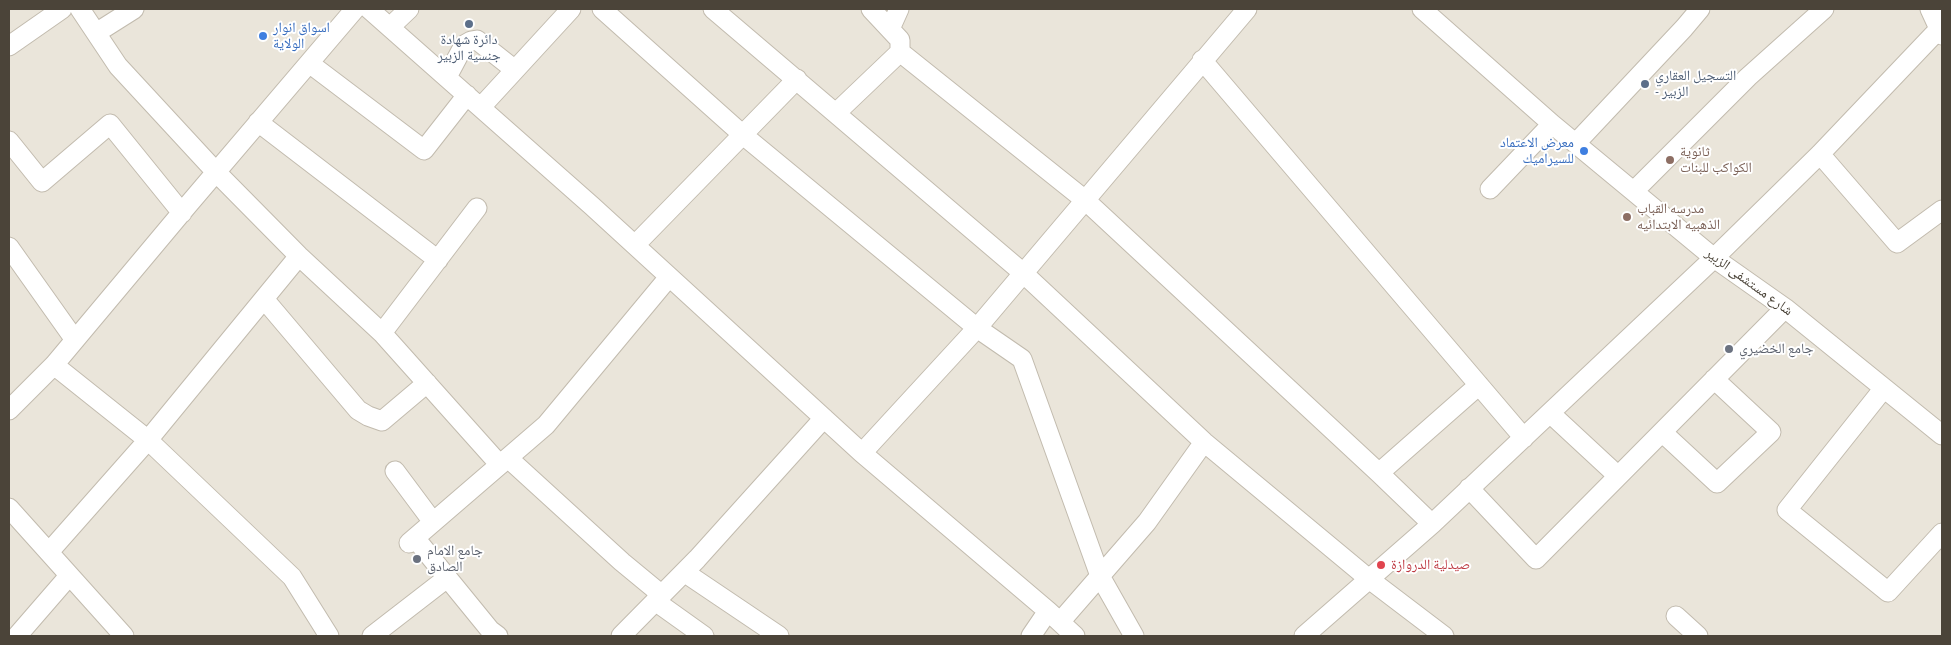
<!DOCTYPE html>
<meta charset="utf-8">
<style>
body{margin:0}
#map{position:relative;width:1951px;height:645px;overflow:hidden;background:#f6f3ec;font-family:"PT Sans Narrow",sans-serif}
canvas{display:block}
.frame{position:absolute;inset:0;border:10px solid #4b4439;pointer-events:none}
</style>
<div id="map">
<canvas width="1951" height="645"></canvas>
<div class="frame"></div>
</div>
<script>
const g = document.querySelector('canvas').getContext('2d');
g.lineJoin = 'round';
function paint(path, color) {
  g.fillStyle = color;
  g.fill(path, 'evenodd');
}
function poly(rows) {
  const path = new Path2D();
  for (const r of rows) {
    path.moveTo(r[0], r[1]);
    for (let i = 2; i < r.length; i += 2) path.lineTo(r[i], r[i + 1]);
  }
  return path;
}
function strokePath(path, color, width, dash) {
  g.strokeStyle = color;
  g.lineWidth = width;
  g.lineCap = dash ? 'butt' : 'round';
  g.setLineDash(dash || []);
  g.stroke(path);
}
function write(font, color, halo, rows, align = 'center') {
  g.font = font + ' "PT Sans Narrow","Noto Naskh Arabic",sans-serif';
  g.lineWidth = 4;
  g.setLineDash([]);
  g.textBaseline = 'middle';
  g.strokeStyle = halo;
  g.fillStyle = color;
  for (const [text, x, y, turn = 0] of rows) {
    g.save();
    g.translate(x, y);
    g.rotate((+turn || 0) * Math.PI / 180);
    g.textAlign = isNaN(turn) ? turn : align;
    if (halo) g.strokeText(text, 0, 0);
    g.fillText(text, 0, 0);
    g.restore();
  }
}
paint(poly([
 [9,9,1942,9,1942,636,9,636]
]), '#eae5da');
const minor = poly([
 [80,9,118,66,216,172,299,256,382,333,500,465],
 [369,9,592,206,862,453,1048,611,1075,636],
 [602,9,743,135,977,328,1022,359,1100,576,1134,636],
 [713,9,1022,272,1204,442,1369,579,1444,636],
 [1422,9,1552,124,1714,258,1785,308,1942,435],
 [1930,9,1942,35],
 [390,27,409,9],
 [890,29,899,9],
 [96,33,134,9],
 [9,46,62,9],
 [900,52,1085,200,1379,473,1432,524],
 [1202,60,1524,438],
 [309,63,424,150,467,95],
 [447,77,464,45,471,41,477,40,515,70],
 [481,107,571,9],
 [836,113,900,52,900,40,871,9],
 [258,122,438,260],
 [9,141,42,182,110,124,182,213],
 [1576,143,1684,28,1700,9],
 [1820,154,1897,243,1942,210],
 [1490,189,1552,124],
 [1634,191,1748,77,1824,9],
 [635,245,797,79],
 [9,247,75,340],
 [264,299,358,410,368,416,382,421,427,383],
 [382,333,477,208],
 [54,365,148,440,292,577,329,636],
 [1884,388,1787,510,1888,592,1942,533],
 [9,410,54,365,188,205,355,9],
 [1550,413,1618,476],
 [1662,432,1717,483,1771,432,1714,379],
 [862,453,977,328,1247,9],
 [508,458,622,562,662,595],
 [395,471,433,522],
 [1379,473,1479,385],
 [1469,488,1536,559,1785,308],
 [9,508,124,636],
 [415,538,490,630,498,636],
 [409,543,546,425,669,277],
 [49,552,148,440,299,256],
 [684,572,779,636],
 [655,601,704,636],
 [1676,616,1698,636],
 [1060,622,1147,522,1204,442],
 [17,636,69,576],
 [372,636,447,578],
 [621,636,697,559,824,418],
 [1031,636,1048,611],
 [1304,636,1432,524,1714,258,1820,154,1939,29]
]);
strokePath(minor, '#c2bbae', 21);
strokePath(minor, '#fff', 19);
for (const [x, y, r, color] of [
 [469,24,5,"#5c6f8a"],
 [263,36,5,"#3f7fe0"],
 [1645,84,5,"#5c6f8a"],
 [1584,151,5,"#3f7fe0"],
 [1670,160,5,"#8d6e63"],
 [1627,217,5,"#8d6e63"],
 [1729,349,5,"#6b7280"],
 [417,559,5,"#6b7280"],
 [1381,565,5,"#e0444e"]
]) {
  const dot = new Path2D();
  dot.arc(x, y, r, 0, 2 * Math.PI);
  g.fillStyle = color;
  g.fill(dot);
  strokePath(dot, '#fff', 2);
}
write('14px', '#366cbe', '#fff', [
 ["اسواق انوار",273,28],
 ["الولاية",273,44],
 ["معرض الاعتماد",1574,143,"right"],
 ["للسيراميك",1574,159,"right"]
], 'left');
write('14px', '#4e5e75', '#fff', [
 ["دائرة شهادة",469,40],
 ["جنسية الزبير",469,56],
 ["التسجيل العقاري",1655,76,"left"],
 ["- الزبير",1655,92,"left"]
]);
write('14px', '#785e54', '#fff', [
 ["ثانوية",1680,152],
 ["الكواكب للبنات",1680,168],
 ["مدرسه القباب",1637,209],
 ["الذهبيه الابتدائيه",1637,225]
], 'left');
write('14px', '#4b4439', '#fff', [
 ["شارع مستشفى الزبير",1749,282,36]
]);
write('14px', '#5b616d', '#fff', [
 ["جامع الخضيري",1739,349],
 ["جامع الامام",427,551],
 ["الصادق",427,567]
], 'left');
write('14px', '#be3a42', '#fff', [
 ["صيدلية الدروازة",1391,565]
], 'left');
</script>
